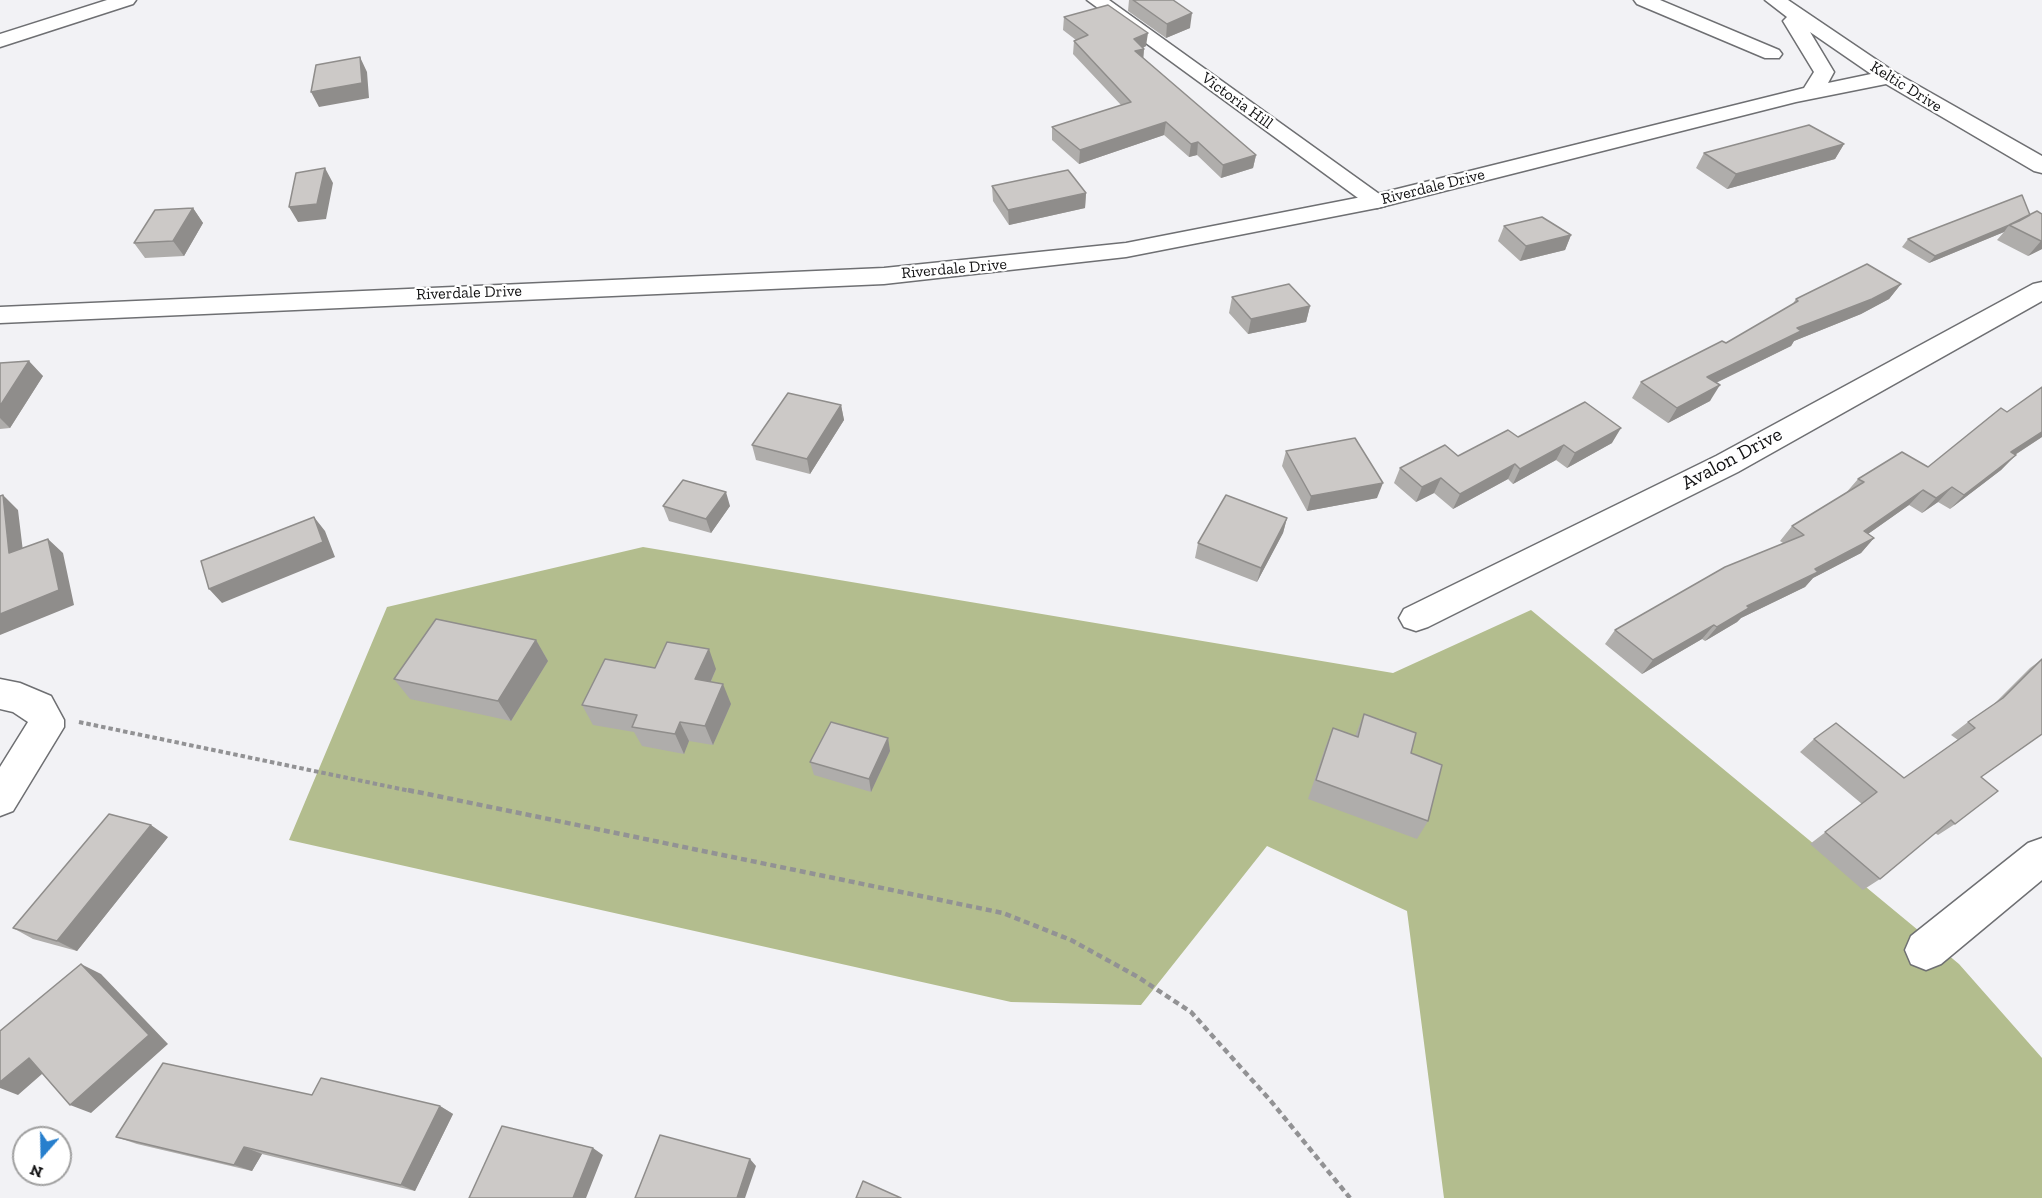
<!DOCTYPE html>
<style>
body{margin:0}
#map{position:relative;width:2042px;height:1198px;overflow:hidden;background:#f2f2f5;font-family:"Zilla Slab",serif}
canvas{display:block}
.north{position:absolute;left:12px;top:1126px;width:60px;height:60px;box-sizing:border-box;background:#fff;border:2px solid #a0a0a0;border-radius:50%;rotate:200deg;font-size:16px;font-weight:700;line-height:24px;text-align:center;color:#111112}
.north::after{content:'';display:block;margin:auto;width:21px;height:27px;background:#277fcd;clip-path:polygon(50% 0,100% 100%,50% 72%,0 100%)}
</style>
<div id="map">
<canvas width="2042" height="1198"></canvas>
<div class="north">N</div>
</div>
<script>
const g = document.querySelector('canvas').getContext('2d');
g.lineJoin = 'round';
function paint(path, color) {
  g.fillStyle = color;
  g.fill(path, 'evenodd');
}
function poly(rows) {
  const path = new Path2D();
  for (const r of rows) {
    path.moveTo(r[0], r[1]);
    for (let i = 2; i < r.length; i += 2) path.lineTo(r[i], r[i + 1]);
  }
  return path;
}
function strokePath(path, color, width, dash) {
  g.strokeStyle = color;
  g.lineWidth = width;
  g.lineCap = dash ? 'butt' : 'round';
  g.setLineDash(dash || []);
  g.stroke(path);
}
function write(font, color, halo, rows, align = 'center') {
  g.font = font + ' "Zilla Slab",serif';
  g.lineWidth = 4.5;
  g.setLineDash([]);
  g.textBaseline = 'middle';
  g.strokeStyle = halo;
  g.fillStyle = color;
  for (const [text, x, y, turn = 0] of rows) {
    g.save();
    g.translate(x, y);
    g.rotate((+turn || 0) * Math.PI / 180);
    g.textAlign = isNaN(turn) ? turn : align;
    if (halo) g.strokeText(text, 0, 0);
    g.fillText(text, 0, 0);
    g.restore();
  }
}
paint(poly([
 [643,547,1393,673,1531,610,1959,964,2042,1058,2042,1198,1444,1198,1407,911,1267,846,1141,1005,1011,1002,289,840,387,607]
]), '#b3bd8e');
const minor = poly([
 [107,0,136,0,133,4,0,47,0,34,107,0],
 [1087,0,1109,0,1389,201,1385,206,1377,208,1369,206,1087,0],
 [1634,0,1660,0,1779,50,1782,54,1779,58,1765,58,1637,4,1634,0],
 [2042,282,2042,301,1738,472,1428,627,1416,631,1404,627,1399,618,1404,609,1716,456,2033,284,2042,282],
 [0,679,20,683,51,696,64,720,64,727,13,811,0,816,0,767,28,722,13,712,0,709,0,679],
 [2042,838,2042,880,1941,964,1926,970,1911,964,1905,950,1911,936,2028,843,2042,838]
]);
const major = poly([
 [1765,0,1788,0,1896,73,2042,156,2042,173,2034,171,1886,84,1796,102,1377,208,1126,257,884,284,0,323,0,307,884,268,1126,243,1377,194,1804,88,1814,72,1783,21,1787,17,1765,0],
 [1810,32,1871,74,1828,83,1834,72,1810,32]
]);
strokePath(minor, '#6e6f72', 3);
strokePath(major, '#6e6f72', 3);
strokePath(poly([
 [79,722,415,792]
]), '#929294', 4, [4.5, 3]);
strokePath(poly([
 [408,790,1003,913,1071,940,1138,977,1191,1012,1270,1100,1350,1198]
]), '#929294', 4.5, [6, 4]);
paint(minor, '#fff');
paint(major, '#fff');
paint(poly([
 [1129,0,1173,0,1190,28,1166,38,1128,11],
 [1064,17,1146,46,1143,48,1144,49,1143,58,1256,155,1253,168,1221,178,1197,155,1189,157,1164,135,1079,164,1052,140,1052,127,1121,105,1073,54,1074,41,1076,40,1063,30],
 [1844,144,1835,159,1727,189,1696,168,1704,153],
 [992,186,1086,193,1085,208,1009,225,993,201],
 [193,208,203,223,184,256,145,258,134,243],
 [2037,211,2042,249,2028,256,1997,240,2004,232,1929,263,1902,247,1908,239,2030,215],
 [1504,226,1571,235,1565,250,1520,261,1498,241],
 [1901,284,1889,299,1861,314,1794,341,1791,346,1716,383,1710,401,1668,423,1632,398,1641,382,1726,343,1792,305,1796,299],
 [1232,297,1310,306,1306,322,1248,334,1229,313],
 [0,363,43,376,10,428,0,429],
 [841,405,844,420,810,474,756,460,752,445],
 [1518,437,1612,443,1567,468,1556,460,1513,484,1508,479,1453,509,1434,493,1416,502,1394,483,1400,468,1458,456],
 [2042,437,2015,455,2001,470,1950,509,1938,502,1922,513,1909,505,1868,534,1874,538,1861,553,1813,578,1805,587,1741,618,1737,622,1705,641,1702,639,1642,674,1605,644,1615,630,1783,543,1780,541,1792,526,1845,494,1858,479,1928,467],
 [1286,451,1377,498,1307,511,1282,466],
 [663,506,730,506,711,533,669,521],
 [1287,518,1283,533,1257,582,1195,558,1198,543],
 [536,640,548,661,511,721,410,699,394,679],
 [2042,659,2042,734,1981,777,1955,824,1938,835,1935,833,1880,879,1863,890,1810,844,1862,804,1800,752,1814,739,1904,778,1958,740,1951,735,1968,722,1992,706,2030,668],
 [655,668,716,669,711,682,731,704,713,745,689,741,684,754,642,746,634,732,593,725,582,705],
 [1364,714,1411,753,1428,821,1417,839,1308,799,1325,748,1333,728,1355,736],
 [888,738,890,751,871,792,814,775,810,762],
 [168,837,77,951,33,939,13,928],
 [312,1095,440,1106,453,1114,415,1191,262,1154,252,1171,137,1144,116,1137]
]), '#afadab');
paint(poly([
 [1192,13,1190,28,1166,38,1167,24],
 [1148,33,1146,46,1138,50,1144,49,1143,62,1133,52,1134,39],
 [360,57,367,72,369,98,319,107,311,92],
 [1166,122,1164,135,1079,164,1080,150],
 [1198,142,1197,155,1189,157,1191,144],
 [1844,144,1835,159,1727,189,1736,174],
 [1256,155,1253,168,1221,178,1223,165],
 [325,168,333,183,326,219,298,222,289,207],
 [1086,193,1085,208,1009,225,1008,210],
 [193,208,203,223,184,256,173,241],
 [2031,216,2009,225,2004,232,1929,263,1935,256],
 [1571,235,1565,250,1520,261,1526,246],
 [2041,241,2042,241,2042,249,2028,256],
 [1901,284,1889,299,1861,314,1794,341,1791,346,1697,392,1707,377,1797,328],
 [1310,306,1306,322,1248,334,1251,319],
 [29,361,43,376,10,428,0,418,0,406],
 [1720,385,1710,401,1668,423,1677,408],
 [841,405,844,420,810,474,807,459],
 [1621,428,1612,443,1567,468,1575,453],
 [2042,432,2042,437,1996,467,2011,452],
 [1564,445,1556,460,1513,484,1520,469],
 [2016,455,2001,470,1950,509,1964,495],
 [1515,464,1508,479,1453,509,1460,494],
 [1441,478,1434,493,1416,502,1422,487],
 [1383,483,1377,498,1307,511,1311,496],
 [1952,487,1938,502,1922,513,1936,498],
 [1923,490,1909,505,1851,546,1864,531],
 [726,492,730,506,711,533,706,519],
 [3,495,18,510,25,568,9,553],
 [314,517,325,531,335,557,222,603,209,589],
 [1287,518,1283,533,1257,582,1261,568],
 [1874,538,1861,553,1813,578,1805,587,1741,618,1737,622,1705,641,1717,627,1747,606],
 [48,539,63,553,74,605,0,635,0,614],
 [1714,625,1702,639,1642,674,1653,660],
 [536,640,548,661,511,721,498,701],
 [709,649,716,669,703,699,695,679],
 [723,684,731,704,713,745,705,726],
 [680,722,689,741,684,754,675,734],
 [888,738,890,751,871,792,869,779],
 [151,825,168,837,77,951,57,941],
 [81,964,101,974,168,1044,91,1113,70,1105],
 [29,1058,50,1067,18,1095,0,1088,0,1082],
 [440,1106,453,1114,415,1191,401,1185],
 [244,1147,262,1154,252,1171,234,1165],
 [593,1148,603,1155,586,1198,573,1198],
 [750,1159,756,1166,745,1198,737,1198]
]), '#8f8d8b');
const building = poly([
 [1133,0,1173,0,1192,13,1167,24,1133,0],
 [1108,5,1148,33,1134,39,1144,49,1135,51,1256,155,1223,165,1198,142,1191,144,1166,122,1080,150,1052,127,1131,102,1074,41,1088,35,1064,17,1108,5],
 [360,57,362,83,311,92,316,65,360,57],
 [1809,125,1844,144,1736,174,1704,153,1809,125],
 [325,168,317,204,289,207,296,173,325,168],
 [1068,170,1086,193,1008,210,992,186,1068,170],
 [2022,195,2030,215,2019,221,1935,256,1908,239,2022,195],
 [193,208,173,241,134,243,155,210,193,208],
 [2037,211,2042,214,2042,241,2041,241,2009,225,2037,211],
 [1542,217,1571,235,1526,246,1504,226,1542,217],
 [1867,264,1901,284,1872,299,1797,328,1801,331,1707,377,1720,385,1677,408,1641,382,1722,341,1726,343,1798,301,1796,299,1867,264],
 [1289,284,1310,306,1251,319,1232,297,1289,284],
 [29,361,0,406,0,363,29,361],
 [2042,387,2042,432,2011,452,2016,455,1964,495,1952,487,1936,498,1923,490,1864,531,1874,538,1815,569,1818,572,1747,606,1749,608,1717,627,1714,625,1653,660,1615,630,1725,567,1804,535,1792,526,1864,482,1858,479,1902,452,1928,467,2001,408,2007,412,2042,387],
 [788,393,841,405,807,459,752,445,788,393],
 [1585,402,1621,428,1575,453,1564,445,1520,469,1515,464,1460,494,1441,478,1422,487,1400,468,1445,445,1458,456,1508,430,1518,437,1585,402],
 [1355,438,1383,483,1311,496,1286,451,1355,438],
 [683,480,726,492,706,519,663,506,683,480],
 [3,495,9,553,48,539,59,590,0,614,0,496,3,495],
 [1226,495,1287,518,1261,568,1198,543,1226,495],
 [314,517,323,542,209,589,201,561,314,517],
 [436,619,536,640,498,701,394,679,436,619],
 [667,642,709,649,695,679,723,684,705,726,680,722,675,734,632,727,637,715,582,705,605,659,655,668,667,642],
 [2042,659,2042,734,1981,777,1998,791,1955,824,1951,820,1880,879,1825,832,1877,792,1814,739,1836,723,1904,778,1975,728,1968,722,2003,698,2042,659],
 [1364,714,1416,733,1411,753,1442,765,1428,821,1316,780,1333,728,1358,737,1364,714],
 [831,722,888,738,869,779,810,762,831,722],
 [109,814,151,825,57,941,13,928,109,814],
 [81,964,149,1035,70,1105,29,1058,0,1082,0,1031,81,964],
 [163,1063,312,1095,321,1078,440,1106,401,1185,244,1147,234,1165,116,1137,163,1063],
 [502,1126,593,1148,573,1198,469,1198,502,1126],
 [660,1135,750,1159,737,1198,635,1198,660,1135],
 [863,1181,901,1198,856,1198,863,1181]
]);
paint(building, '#ccc9c7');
strokePath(building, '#8f8d8b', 1.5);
write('16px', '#111112', '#fff', [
 ["Keltic Drive",1906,87,32],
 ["Victoria Hill",1237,101,36],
 ["Riverdale Drive",1433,187,-14],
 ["Riverdale Drive",954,269,-5],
 ["Riverdale Drive",469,293,-2]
]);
write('20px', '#111112', '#fff', [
 ["Avalon Drive",1732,459,-28]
]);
</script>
